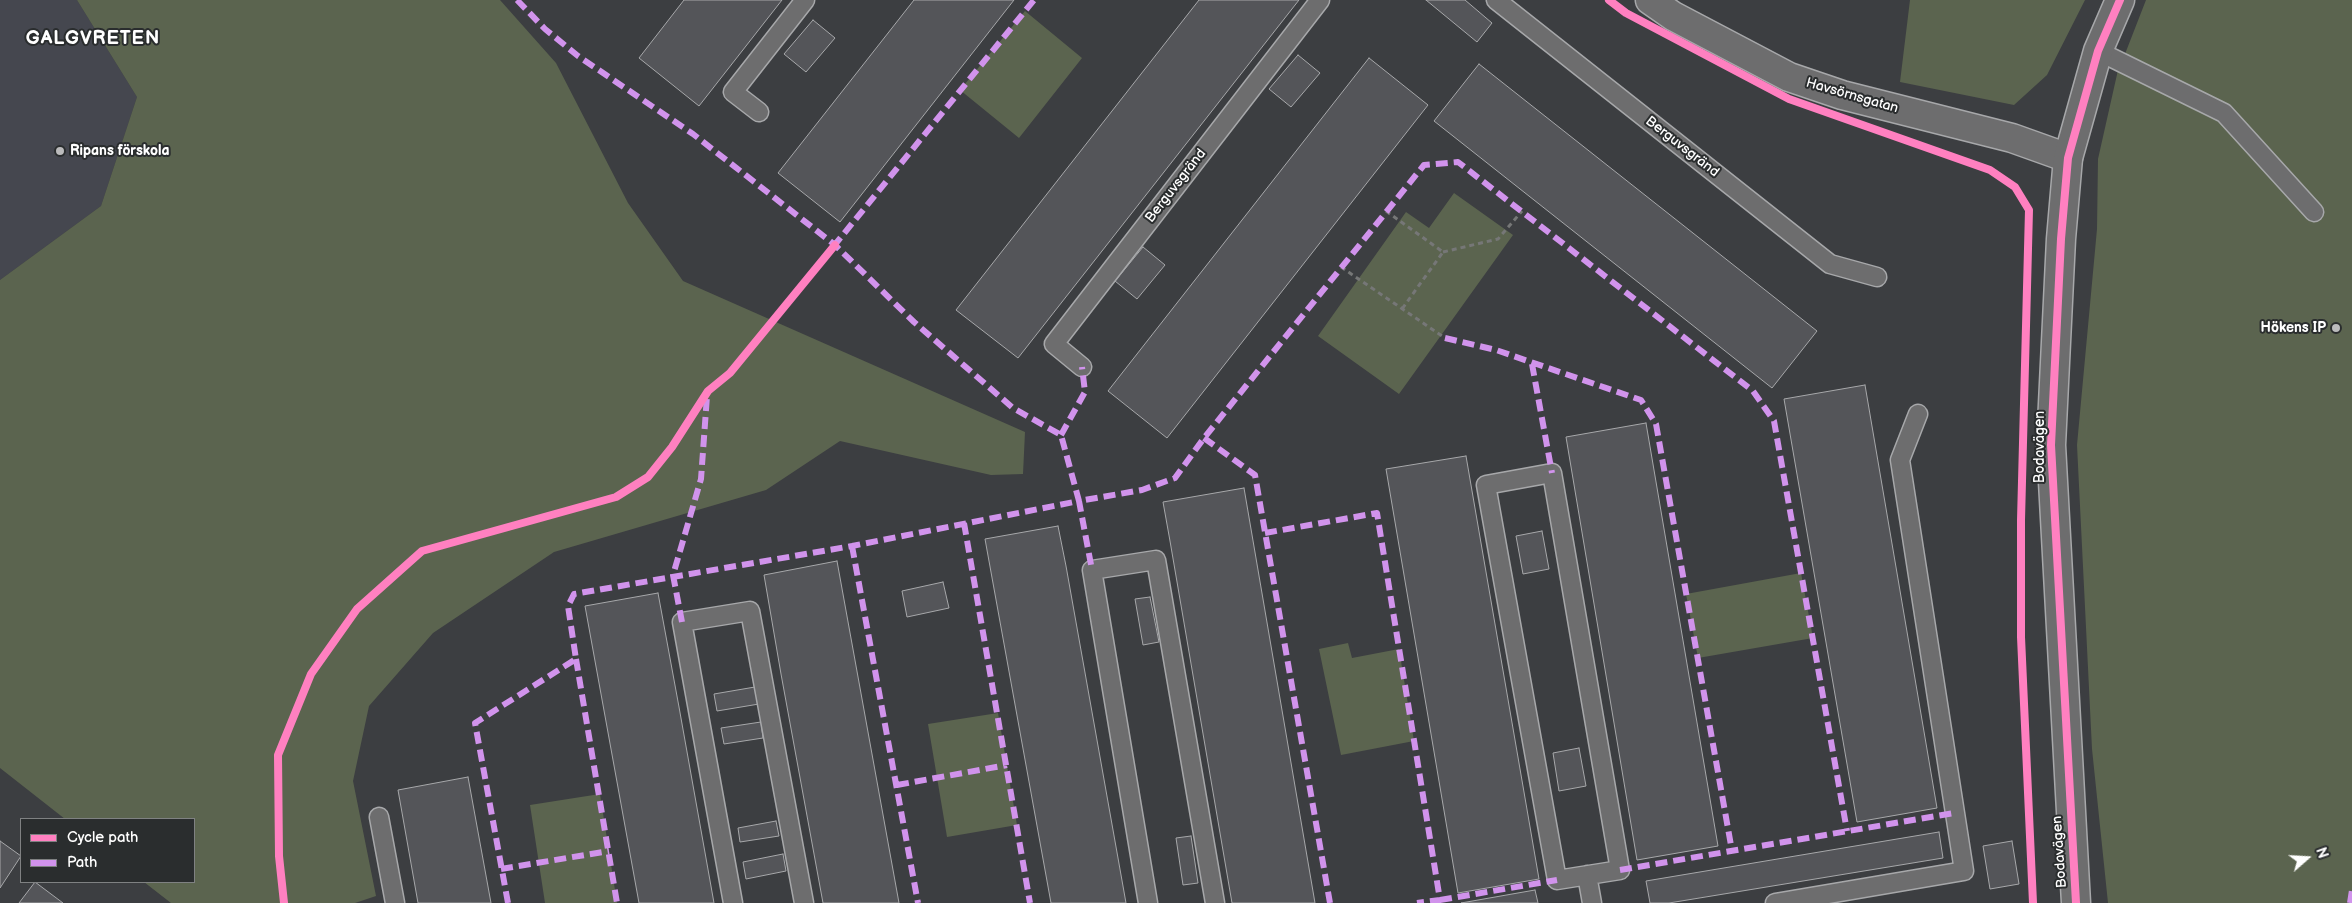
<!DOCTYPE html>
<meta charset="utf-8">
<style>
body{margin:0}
#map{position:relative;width:2352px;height:903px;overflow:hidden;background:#3c3e41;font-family:"Balsamiq Sans",sans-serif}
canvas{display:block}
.legend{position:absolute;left:20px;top:818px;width:175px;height:65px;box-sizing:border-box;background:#2a2d2e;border:1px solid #7f8182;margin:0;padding:6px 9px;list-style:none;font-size:15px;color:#fff}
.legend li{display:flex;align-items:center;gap:10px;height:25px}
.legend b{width:25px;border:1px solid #7f8182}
.north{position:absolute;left:2282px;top:833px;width:50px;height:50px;-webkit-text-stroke:4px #2a2d2e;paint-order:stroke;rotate:71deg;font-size:14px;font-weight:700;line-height:20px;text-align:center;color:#fff}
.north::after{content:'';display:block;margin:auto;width:18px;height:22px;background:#fff;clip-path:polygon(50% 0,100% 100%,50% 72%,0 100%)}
</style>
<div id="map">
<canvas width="2352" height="903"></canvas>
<ul class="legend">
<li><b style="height:6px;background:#ff80c0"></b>Cycle path</li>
<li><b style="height:6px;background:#d193ec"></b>Path</li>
</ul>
<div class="north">N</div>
</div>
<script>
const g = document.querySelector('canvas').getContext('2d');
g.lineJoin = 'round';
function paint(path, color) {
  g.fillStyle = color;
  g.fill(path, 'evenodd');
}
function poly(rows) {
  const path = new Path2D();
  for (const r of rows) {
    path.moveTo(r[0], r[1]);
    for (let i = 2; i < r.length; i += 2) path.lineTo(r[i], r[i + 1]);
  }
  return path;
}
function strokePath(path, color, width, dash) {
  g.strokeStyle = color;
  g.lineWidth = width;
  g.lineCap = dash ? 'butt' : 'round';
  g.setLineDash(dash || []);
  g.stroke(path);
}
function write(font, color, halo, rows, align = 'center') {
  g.font = font + ' "Balsamiq Sans",sans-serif';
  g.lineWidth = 4;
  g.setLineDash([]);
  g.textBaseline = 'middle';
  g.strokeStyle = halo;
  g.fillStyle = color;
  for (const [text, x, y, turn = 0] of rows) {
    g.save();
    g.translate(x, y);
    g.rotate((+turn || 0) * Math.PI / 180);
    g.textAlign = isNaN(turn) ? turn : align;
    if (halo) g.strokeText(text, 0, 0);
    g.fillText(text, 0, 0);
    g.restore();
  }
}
paint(poly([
 [0,0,77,0,137,97,101,206,0,280]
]), '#45474f');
paint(poly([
 [77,0,500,0,556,63,628,203,683,281,1025,432,1023,474,991,475,840,441,766,490,554,552,433,633,369,706,353,781,376,896,355,903,171,903,144,882,194,882,194,819,65,819,0,768,0,280,101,206,137,97],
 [1910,0,2085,0,2047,75,2014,105,1900,82],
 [2146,0,2352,0,2352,903,2108,903,2092,749,2077,445,2097,229,2098,159,2118,70,2224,124,2223,105,2125,54],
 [1025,11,1082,58,1019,138,960,90],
 [1454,193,1513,235,1399,394,1318,336,1406,212,1429,228],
 [1801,573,1813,638,1698,658,1686,594],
 [1348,643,1352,658,1399,649,1414,741,1341,755,1319,649],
 [998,713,1017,825,947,837,928,724],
 [600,794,617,903,545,903,530,805]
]), '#5b644f');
const building = poly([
 [684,0,782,0,699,106,639,58,684,0],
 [914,0,1014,0,840,222,778,173,914,0],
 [1199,0,1299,0,1018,358,956,310,1199,0],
 [1426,0,1465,0,1492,23,1477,42,1426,0],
 [813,20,835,38,806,72,784,54,813,20],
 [1298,55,1320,73,1291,107,1269,89,1298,55],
 [1369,58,1428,105,1167,438,1108,391,1369,58],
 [1479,64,1817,331,1772,388,1434,121,1479,64],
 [1143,247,1165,265,1137,299,1115,281,1143,247],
 [1865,385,1937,808,1857,822,1784,399,1865,385],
 [1646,423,1718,846,1637,860,1566,437,1646,423],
 [1466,456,1539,879,1458,893,1386,469,1466,456],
 [1244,488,1315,903,1232,903,1170,541,1163,502,1244,488],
 [1058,526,1066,566,1126,903,1051,903,985,539,1058,526],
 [1542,531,1549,569,1523,574,1516,536,1542,531],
 [837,561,899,903,823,903,781,674,764,575,837,561],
 [943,582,949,608,907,617,902,591,943,582],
 [658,593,679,707,714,903,639,903,585,606,658,593],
 [1150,597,1159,642,1143,645,1135,599,1150,597],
 [755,687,759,704,717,711,714,694,755,687],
 [761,722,763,738,724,744,721,728,761,722],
 [1579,748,1586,786,1559,791,1553,753,1579,748],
 [468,777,491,903,418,903,398,790,468,777],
 [776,821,779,836,740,842,738,828,776,821],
 [1939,832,1943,858,1669,903,1650,903,1646,881,1939,832],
 [1191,836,1198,883,1183,885,1176,838,1191,836],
 [0,841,21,856,0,888,0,841],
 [2012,841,2019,884,1990,889,1983,846,2012,841],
 [783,854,786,871,746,879,743,862,783,854],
 [35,882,63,903,19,903,35,882],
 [1535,890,1538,903,1461,903,1535,890]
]);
paint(building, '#545559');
strokePath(building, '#a7a8aa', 1);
const lane = poly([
 [1496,0,1830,264,1877,277],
 [2098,51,2224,113,2314,212],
 [759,112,733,92,805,0],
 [1082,367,1054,344,1320,0],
 [1552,473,1620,870,1557,880,1486,485,1552,473],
 [379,817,395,903],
 [1587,875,1592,903],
 [733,903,682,622,750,611,804,903],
 [1148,903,1092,570,1156,560,1215,903],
 [1775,903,1964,871,1900,460,1918,414]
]);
const street = poly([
 [1650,0,1673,16,1789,77,1842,95,2012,138,2068,158]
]);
const secondary = poly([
 [2076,903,2051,445,2061,239,2068,158,2098,51,2120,0]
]);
strokePath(lane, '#a7a8aa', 21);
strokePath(street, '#a7a8aa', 31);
strokePath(secondary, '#a7a8aa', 31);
strokePath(poly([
 [1386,211,1443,252,1402,309],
 [1443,252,1498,239,1522,211],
 [1341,267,1445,338]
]), '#767777', 3, [5, 4]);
strokePath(lane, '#6d6d6e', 18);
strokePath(street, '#6d6d6e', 28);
strokePath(secondary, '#6d6d6e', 28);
strokePath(poly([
 [517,0,545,29,578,56,693,134,835,245,914,322,1013,408,1061,435,1079,501,1142,490,1175,478,1204,438,1424,165,1458,162,1753,391,1774,421,1847,831],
 [833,247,1034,0],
 [1445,338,1496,350,1641,400,1656,424,1732,851],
 [1532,364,1552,473],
 [1061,435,1085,392,1082,367],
 [1204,438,1255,475,1330,903],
 [964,523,1030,903],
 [1265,533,1377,513,1440,900,1417,903],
 [852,546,918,903],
 [682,622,673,575,701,479,707,396],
 [576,659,617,903],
 [897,785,1007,765],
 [501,869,609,851],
 [1620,870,1954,813],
 [1440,900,1557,880],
 [508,903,475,723,576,659,568,606,574,594,852,546,1079,501,1092,570],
 [2350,903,2352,890]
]), '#d193ec', 6, [12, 6]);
strokePath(poly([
 [1609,0,1626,13,1789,99,1990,170,2015,187,2029,210,2021,520,2021,637,2033,903],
 [284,903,279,856,278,755,311,674,357,609,422,551,616,497,648,477,672,447,708,391,730,373,835,245],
 [2076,903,2051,445,2061,239,2068,158,2098,51,2120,0]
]), '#ff80c0', 8);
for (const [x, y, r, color] of [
 [60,151,5,"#bbbbbc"],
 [2336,328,5,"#bbbbbc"]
]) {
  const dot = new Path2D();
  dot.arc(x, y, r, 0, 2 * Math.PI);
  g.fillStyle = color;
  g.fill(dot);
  strokePath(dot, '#2a2d2e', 2);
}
write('14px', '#fff', '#2a2d2e', [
 ["Havsörnsgatan",1852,96,16],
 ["Berguvsgränd",1682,147,38],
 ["Berguvsgränd",1176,186,-52],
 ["Bodavägen",2040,447,-90],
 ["Bodavägen",2060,852,-94]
]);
write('bold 14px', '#fff', '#2a2d2e', [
 ["Ripans förskola",70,151],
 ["Hökens IP",2326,328,"right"]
], 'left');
g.letterSpacing = '1px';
write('bold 19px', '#fff', '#2a2d2e', [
 ["GALGVRETEN",93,39]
]);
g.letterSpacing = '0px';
</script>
